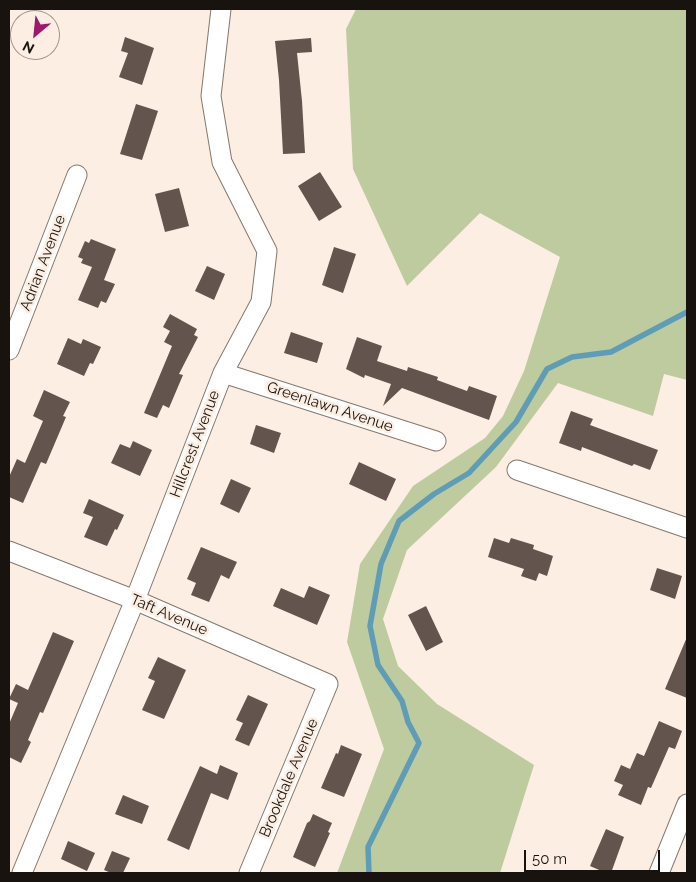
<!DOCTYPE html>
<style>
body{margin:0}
#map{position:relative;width:696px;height:882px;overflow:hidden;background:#fceee2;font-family:Raleway,sans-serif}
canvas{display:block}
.frame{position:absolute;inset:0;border:10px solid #18130f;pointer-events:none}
.north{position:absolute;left:10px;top:10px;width:50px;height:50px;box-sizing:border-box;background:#fceee2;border:1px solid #a1968e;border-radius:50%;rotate:208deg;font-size:14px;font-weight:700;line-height:20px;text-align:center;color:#18130f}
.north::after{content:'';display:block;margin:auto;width:18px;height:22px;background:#9c196b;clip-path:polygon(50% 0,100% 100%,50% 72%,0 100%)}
.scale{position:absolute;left:524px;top:850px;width:136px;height:22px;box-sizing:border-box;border:2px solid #18130f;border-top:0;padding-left:6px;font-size:15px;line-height:18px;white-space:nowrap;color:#18130f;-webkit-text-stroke:4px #fceee2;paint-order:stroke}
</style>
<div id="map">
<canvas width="696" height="882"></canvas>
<div class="frame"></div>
<div class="north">N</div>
<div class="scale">50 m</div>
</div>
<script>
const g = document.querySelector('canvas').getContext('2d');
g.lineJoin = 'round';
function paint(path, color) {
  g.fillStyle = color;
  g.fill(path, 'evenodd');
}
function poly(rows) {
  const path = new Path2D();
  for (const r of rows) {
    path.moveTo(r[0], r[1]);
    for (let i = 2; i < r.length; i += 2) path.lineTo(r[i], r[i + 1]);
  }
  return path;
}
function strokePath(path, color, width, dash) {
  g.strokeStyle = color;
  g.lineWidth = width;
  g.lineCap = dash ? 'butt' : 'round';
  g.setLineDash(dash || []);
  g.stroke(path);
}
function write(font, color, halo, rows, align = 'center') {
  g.font = font + ' Raleway,sans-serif';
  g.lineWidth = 5;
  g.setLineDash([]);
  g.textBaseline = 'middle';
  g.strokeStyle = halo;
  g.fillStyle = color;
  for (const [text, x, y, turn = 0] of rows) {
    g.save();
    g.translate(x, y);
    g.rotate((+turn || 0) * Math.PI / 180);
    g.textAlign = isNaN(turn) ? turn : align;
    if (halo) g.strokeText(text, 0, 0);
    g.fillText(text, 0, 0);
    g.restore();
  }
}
paint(poly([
 [356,9,687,9,687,380,664,374,653,416,558,383,496,467,407,550,383,619,398,666,437,704,534,765,500,873,337,873,384,749,347,642,360,564,413,486,485,438,503,416,524,371,560,257,480,213,407,286,353,169,346,29]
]), '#becb9f');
strokePath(poly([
 [369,873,368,847,419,743,408,722,402,701,378,665,370,626,381,564,399,521,434,494,469,473,516,422,547,369,572,357,611,352,687,312]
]), '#5f9cb5', 5.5);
paint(poly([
 [125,37,154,48,142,85,119,77,128,53,121,51],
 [311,38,312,52,297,53,302,101,305,153,283,154,279,80,275,41],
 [136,104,158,111,142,160,120,154],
 [320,172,342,207,319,221,298,186],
 [179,188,189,226,165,232,155,194],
 [91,239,116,249,104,280,115,284,106,303,101,301,98,308,78,300,92,267,81,263,83,259,78,257,85,241,89,243],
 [334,247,356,254,343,293,322,285],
 [207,266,225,274,214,300,195,291],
 [170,314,197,329,194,335,198,337,179,374,183,375,169,408,163,405,157,418,144,413,172,346,164,342,170,331,163,327],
 [291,332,323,343,317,363,284,353],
 [357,337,382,346,377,361,407,371,408,367,438,377,437,380,467,391,469,386,497,396,489,420,402,388,383,406,391,384,365,375,364,378,346,369],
 [68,338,81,344,83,339,101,347,93,364,90,363,84,376,57,364],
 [44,390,70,402,63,416,66,417,46,464,41,462,23,503,9,497,9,477,17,459,25,463,43,421,33,416],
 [571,411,593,419,590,425,658,450,650,470,634,464,632,466,582,447,581,451,559,443],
 [256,425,281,433,274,453,250,444],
 [133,441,152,450,140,476,111,463,120,444,130,448],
 [359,462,396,479,386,501,349,484],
 [231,479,251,488,239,513,220,504],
 [89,499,124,515,117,530,115,529,107,546,84,537,93,517,83,513],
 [494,538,509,543,511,538,534,545,533,549,553,556,547,576,539,573,536,581,521,576,524,569,488,557],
 [201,547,237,562,229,579,221,575,209,602,191,595,196,583,187,579],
 [657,568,682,576,675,599,650,590],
 [309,586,330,595,317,625,273,606,281,588,304,598],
 [426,606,443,642,426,651,408,615],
 [53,632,74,641,43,713,40,712,28,740,31,742,21,763,9,757,9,724,18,703,9,699,16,684,28,690],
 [687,637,687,698,665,689],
 [158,657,186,670,164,719,142,710,155,681,148,678],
 [248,695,268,704,249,746,235,740,243,723,236,720],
 [659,721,682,731,675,749,669,747,651,788,648,787,641,805,618,795,623,785,614,781,621,765,630,769,637,753,644,756],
 [341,745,362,754,344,797,321,788,336,753,338,754],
 [220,765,238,773,228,800,211,793,189,850,167,840,200,766,217,774],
 [123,795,149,806,142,824,115,814],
 [313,814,332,823,328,832,330,833,315,867,293,857,307,823,310,821],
 [606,829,624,837,611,873,606,873,590,866],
 [68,841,95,853,87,871,61,859],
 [112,851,130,858,123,873,111,873,104,870]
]), '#63554d');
const street = poly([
 [9,350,77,175],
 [223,373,436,441],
 [517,470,687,528],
 [9,551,135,600,328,684,249,873],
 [22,873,135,600,223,373,261,302,267,251,222,162,211,96,221,9],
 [659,873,687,804]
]);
strokePath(street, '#85786e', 21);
strokePath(street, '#fff', 19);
write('15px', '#18130f', '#fceee2', [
 ["Adrian Avenue",43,263,-69],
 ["Greenlawn Avenue",330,407,18],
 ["Hillcrest Avenue",195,444,-69],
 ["Taft Avenue",169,615,23],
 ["Brookdale Avenue",289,778,-67]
]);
</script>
